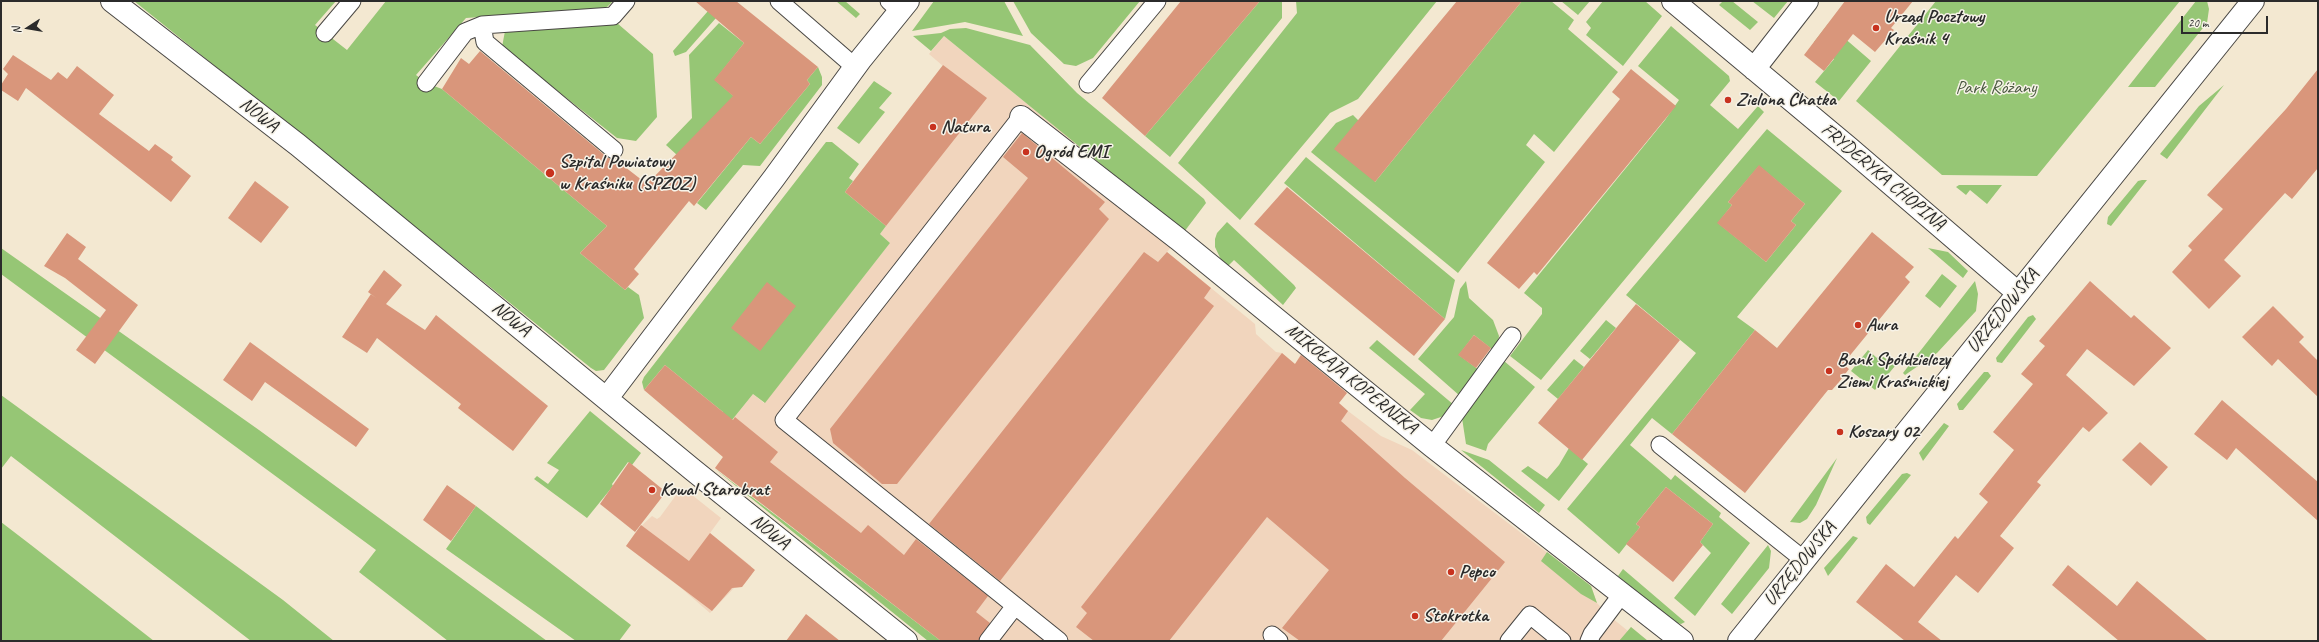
<!DOCTYPE html>
<meta charset="utf-8">
<style>
body{margin:0}
#map{position:relative;width:2319px;height:642px;overflow:hidden;background:#f3e8d1;font-family:Caveat,sans-serif}
canvas{display:block}
.frame{position:absolute;inset:0;border:2px solid #2b2b2b;pointer-events:none}
.north{position:absolute;left:8px;top:8px;width:40px;height:40px;-webkit-text-stroke:3px #f7f3e8;paint-order:stroke;rotate:258deg;font-size:11px;font-weight:700;line-height:16px;text-align:center;color:#2b2b2b}
.north::after{content:'';display:block;margin:auto;width:14px;height:18px;background:#2b2b2b;clip-path:polygon(50% 0,100% 100%,50% 72%,0 100%)}
.scale{position:absolute;left:2181px;top:16px;width:87px;height:18px;box-sizing:border-box;border:2px solid #2b2b2b;border-top:0;padding-left:5px;font-size:12px;line-height:14px;white-space:nowrap;color:#2b2b2b;-webkit-text-stroke:3px #f7f3e8;paint-order:stroke}
</style>
<div id="map">
<canvas width="2319" height="642"></canvas>
<div class="frame"></div>
<div class="north">N</div>
<div class="scale">20 m</div>
</div>
<script>
const g = document.querySelector('canvas').getContext('2d');
g.lineJoin = 'round';
function paint(path, color) {
  g.fillStyle = color;
  g.fill(path, 'evenodd');
}
function poly(rows) {
  const path = new Path2D();
  for (const r of rows) {
    path.moveTo(r[0], r[1]);
    for (let i = 2; i < r.length; i += 2) path.lineTo(r[i], r[i + 1]);
  }
  return path;
}
function strokePath(path, color, width, dash) {
  g.strokeStyle = color;
  g.lineWidth = width;
  g.lineCap = dash ? 'butt' : 'round';
  g.setLineDash(dash || []);
  g.stroke(path);
}
function write(font, color, halo, rows, align = 'center') {
  g.font = font + ' Caveat,sans-serif';
  g.lineWidth = 3;
  g.setLineDash([]);
  g.textBaseline = 'middle';
  g.strokeStyle = halo;
  g.fillStyle = color;
  for (const [text, x, y, turn = 0] of rows) {
    g.save();
    g.translate(x, y);
    g.rotate((+turn || 0) * Math.PI / 180);
    g.textAlign = isNaN(turn) ? turn : align;
    if (halo) g.strokeText(text, 0, 0);
    g.fillText(text, 0, 0);
    g.restore();
  }
}
paint(poly([
 [944,36,1184,232,1167,252,1255,324,1256,334,1276,352,1282,353,1295,364,1301,354,1348,391,1339,403,1348,411,1381,436,1412,450,1591,586,1597,603,1607,614,1628,631,1631,627,1648,641,941,641,715,468,723,457,711,446,753,394,764,403,890,243,880,234,886,226,845,192,943,66,929,54],
 [682,487,721,518,710,533,751,566,752,574,742,587,734,588,710,613,681,588,626,546,638,529,652,516,657,519,660,517]
]), '#f1d5bd');
paint(poly([
 [134,1,336,1,315,25,347,50,386,1,613,1,606,8,466,18,416,75,426,83,442,89,607,226,580,253,625,290,628,287,639,295,644,318,604,370,596,371,591,368],
 [731,1,686,52,675,56,673,51,708,11],
 [836,1,845,1,860,14,856,18],
 [934,1,1004,1,1023,36,965,22,912,31],
 [1013,1,1140,1,1093,58,1076,66,1064,64,1031,33],
 [1260,1,1282,1,1282,18,1170,157,1145,136],
 [1296,1,1437,1,1358,99,1330,113,1240,220,1178,163,1297,13],
 [1522,1,1551,1,1574,20,1568,29,1618,72,1554,152,1534,134,1526,145,1545,162,1458,273,1311,152,1336,123,1353,115,1358,120,1375,182],
 [1561,1,1590,1,1578,15],
 [1603,1,1645,1,1662,16,1623,66,1586,35,1591,28,1586,22],
 [1723,1,1732,1,1758,22,1750,30,1719,5],
 [1752,1,1766,2,1788,1,1774,18],
 [1936,1,2180,1,2037,176,1942,175,1856,101],
 [2196,1,2207,1,2209,9,2207,23,2155,87,2128,87],
 [617,23,653,54,657,117,636,141,617,138,502,47,505,31],
 [719,23,744,43,715,80,752,112,677,155,666,145,692,118,689,55],
 [1828,24,1871,61,1839,101,1815,82,1834,59,1814,42],
 [1671,26,1729,76,1730,81,1710,105,1738,129,1758,106,1764,112,1541,380,1510,356,1542,314,1542,308,1524,293,1665,120,1679,100,1638,66],
 [966,28,1030,45,1077,93,1204,199,1206,203,1184,232,944,36,931,51,913,36,941,33,950,29],
 [818,67,822,77,822,85,760,166,743,165,706,210,697,203,751,137,760,144,810,84,807,80],
 [874,81,892,93,879,108,885,112,859,144,837,128],
 [2224,85,2167,159,2160,154,2199,106],
 [1767,129,1842,191,1737,317,1755,330,1672,434,1652,418,1630,445,1671,480,1675,475,1721,513,1719,517,1750,543,1695,616,1674,598,1711,553,1700,542,1713,524,1666,487,1636,524,1640,527,1619,554,1567,509,1696,353,1626,295],
 [1759,166,1805,204,1791,221,1796,225,1766,262,1718,223,1732,205,1728,202],
 [826,142,832,142,859,164,849,178,853,181,845,192,886,226,880,234,890,243,765,403,753,394,711,446,723,412,665,365,644,390,642,382,644,377],
 [1306,157,1455,280,1445,319,1284,183],
 [2142,180,2147,180,2111,226,2107,224,2108,217,2138,181],
 [1959,185,2002,185,1987,204,1970,190,1966,195,1956,187],
 [1227,222,1294,285,1296,288,1283,305,1234,260,1228,266,1224,266,1215,247,1215,239,1217,233],
 [1,248,259,430,547,641,448,641,359,572,376,550,1,274],
 [1928,248,1948,252,1968,271,1963,278],
 [1942,274,1957,286,1940,308,1925,296],
 [1466,281,1469,298,1493,320,1499,336,1498,343,1493,350,1474,335,1459,355,1479,370,1460,396,1418,359,1454,317,1460,289],
 [1975,281,1978,294,1976,311,1937,353,1905,375,1903,373],
 [2033,315,2036,319,2002,363,1997,362,1996,358,2028,317],
 [1606,320,1616,328,1590,359,1580,351],
 [1377,340,1454,405,1444,416,1432,420,1421,418,1410,410,1425,394,1369,348],
 [1868,350,1877,358,1880,354,1895,366,1875,390,1851,371],
 [1574,359,1584,367,1558,399,1547,390],
 [1504,361,1535,387,1488,444,1486,451,1466,444,1462,418],
 [1984,372,1988,372,1991,376,1963,410,1959,410,1957,404],
 [1,395,283,600,334,641,251,641,11,456,1,469],
 [590,411,641,453,632,465,628,462,612,484,613,486,587,518,534,479,537,476,548,484,559,470,547,463],
 [1944,423,1949,426,1923,461,1919,453],
 [1569,448,1588,464,1559,501,1521,471,1528,466,1547,479,1559,465],
 [1461,450,1489,460,1545,505,1539,513],
 [1837,458,1816,505,1807,519,1800,523,1790,522],
 [715,469,941,641,928,641],
 [1907,473,1911,475,1870,525,1867,523,1866,517,1902,474],
 [476,506,631,625,619,641,576,641,446,549],
 [1,522,31,545,154,641,1,641],
 [1853,536,1858,538,1828,576,1824,568],
 [1768,545,1771,551,1769,568,1732,614,1721,604],
 [1547,552,1591,586,1597,603,1581,594,1541,561],
 [1623,569,1685,622,1681,624,1674,622,1618,576],
 [1631,627,1648,641,1619,641]
]), '#96c675');
paint(poly([
 [695,1,736,1,818,67,807,80,810,84,760,144,751,137,694,206,689,201,634,269,639,274,625,290,580,253,607,226,442,89,461,58,469,64,480,51,608,158,616,160,647,184,733,96,714,80,744,43],
 [1181,1,1260,1,1145,136,1102,98],
 [1457,1,1522,1,1375,182,1334,149],
 [1845,1,1913,1,1891,28,1894,30,1875,52,1853,34,1824,71,1804,55],
 [13,55,51,80,58,72,67,79,77,66,114,95,99,114,149,151,155,144,173,157,171,160,191,176,171,202,26,88,18,101,1,90,1,85,8,74,3,69],
 [943,65,987,98,886,226,845,192],
 [1631,69,1676,106,1537,275,1534,272,1519,289,1487,263,1620,99,1612,92],
 [2318,69,2318,168,2292,199,2285,193,2224,260,2241,276,2209,309,2172,272,2192,250,2188,246,2223,209,2207,195,2286,109],
 [1022,133,1105,202,1099,209,1109,219,897,484,882,484,833,443,830,429,1028,178,1003,157],
 [1759,165,1805,204,1791,221,1796,225,1766,262,1717,223,1732,205,1728,202],
 [255,181,289,207,261,243,228,218],
 [1287,187,1445,319,1414,356,1254,224],
 [1872,232,1914,267,1905,277,1910,282,1843,364,1849,369,1839,382,1832,390,1828,390,1745,493,1672,434,1755,330,1777,348],
 [67,233,86,247,78,259,138,305,95,364,76,350,106,310,65,278,44,266],
 [1144,252,1158,262,1167,252,1211,288,1204,298,1214,306,1000,581,929,524],
 [384,270,402,285,386,304,425,330,436,315,548,406,513,451,458,408,461,404,377,338,367,353,342,337,371,294,376,298,368,292],
 [2090,281,2131,318,2134,315,2171,348,2134,386,2087,349,2066,375,2108,413,2089,432,2083,427,2037,482,2041,485,2000,536,2014,548,1978,593,1956,575,1918,622,1942,641,1905,641,1856,602,1886,564,1914,587,1955,536,1958,539,1988,502,1979,494,2014,450,1993,432,2033,384,2021,374,2045,346,2039,341],
 [767,282,796,306,760,351,731,328],
 [1636,304,1680,340,1582,460,1538,423],
 [2273,306,2304,337,2299,342,2318,361,2318,397,2278,359,2272,366,2242,337],
 [1474,335,1491,348,1476,368,1458,355],
 [250,342,369,429,356,447,265,382,252,401,223,380],
 [1282,353,1295,364,1301,355,1347,393,1339,403,1348,411,1341,421,1405,478,1505,562,1441,641,1300,641,1282,628,1329,570,1267,517,1169,641,1094,641,1076,627,1087,613,1081,607],
 [665,365,733,420,735,417,778,452,770,462,861,533,868,525,904,555,916,539,988,596,976,612,990,623,978,641,941,641,715,468,723,457,644,390],
 [2222,400,2318,482,2318,521,2236,448,2227,460,2194,434],
 [2140,442,2168,467,2151,486,2122,460],
 [629,462,666,492,635,532,600,504],
 [447,485,476,506,451,541,423,520],
 [1666,487,1713,524,1700,542,1703,545,1673,582,1626,544,1640,527,1636,524],
 [641,525,689,561,710,533,755,570,742,587,732,588,712,611,626,546],
 [2068,565,2117,606,2137,581,2208,641,2119,641,2052,585],
 [806,614,840,641,786,641]
]), '#d9967b');
const lane = poly([
 [779,1,855,67],
 [889,1,900,11],
 [482,25,485,42,614,150],
 [325,33,352,1],
 [426,83,465,32,482,25,613,16,626,1],
 [1088,84,1157,1],
 [1021,117,784,420,1059,641],
 [1660,445,1804,560],
 [1432,446,1512,336],
 [1272,635,1279,641],
 [988,641,1015,606],
 [1509,641,1530,615,1562,641],
 [1589,641,1592,634,1622,594]
]);
const street = poly([
 [112,1,298,145,693,470,906,641],
 [1673,1,1849,148,2018,293],
 [1754,69,1807,1],
 [1021,117,1178,239,1432,446,1682,641],
 [607,398,774,178,861,59,908,1]
]);
const secondary = poly([
 [1739,641,2253,1]
]);
strokePath(lane, '#494744', 19);
strokePath(street, '#494744', 24);
strokePath(secondary, '#494744', 24);
strokePath(lane, '#fff', 17);
strokePath(street, '#fff', 22);
strokePath(secondary, '#fff', 22);
for (const [x, y, r, color] of [
 [1876,28,4,"#c8321e"],
 [1728,100,4,"#c8321e"],
 [933,127,4,"#c8321e"],
 [1026,152,4,"#c8321e"],
 [550,173,5,"#c8321e"],
 [1858,325,4,"#c8321e"],
 [1829,371,4,"#c8321e"],
 [1840,432,4,"#c8321e"],
 [652,490,4,"#c8321e"],
 [1451,572,4,"#c8321e"],
 [1415,616,4,"#c8321e"]
]) {
  const dot = new Path2D();
  dot.arc(x, y, r, 0, 2 * Math.PI);
  g.fillStyle = color;
  g.fill(dot);
  strokePath(dot, '#f7f3e8', 1.5);
}
write('bold 19px', '#2b2b2b', '#f7f3e8', [
 ["Urząd Pocztowy",1884,17],
 ["Kraśnik 4",1884,39],
 ["Zielona Chatka",1736,100],
 ["Natura",941,127],
 ["Ogród EMI",1034,152],
 ["Szpital Powiatowy",559,162],
 ["w Kraśniku (SPZOZ)",559,184],
 ["Aura",1866,325],
 ["Bank Spółdzielczy",1837,360],
 ["Ziemi Kraśnickiej",1837,382],
 ["Koszary 02",1848,432],
 ["Kowal Starobrat",660,490],
 ["Pepco",1459,572],
 ["Stokrotka",1423,616]
], 'left');
write('19px', '#4b5a41', '#f7f3e8', [
 ["Park Różany",1996,88]
]);
write('19px', '#2b2b2b', '#f7f3e8', [
 ["NOWA",259,115,38],
 ["FRYDERYKA CHOPINA",1883,177,40],
 ["URZĘDOWSKA",2003,311,-51],
 ["NOWA",511,319,39],
 ["MIKOŁAJA KOPERNIKA",1351,379,39],
 ["NOWA",770,532,39],
 ["URZĘDOWSKA",1800,564,-51]
]);
</script>
